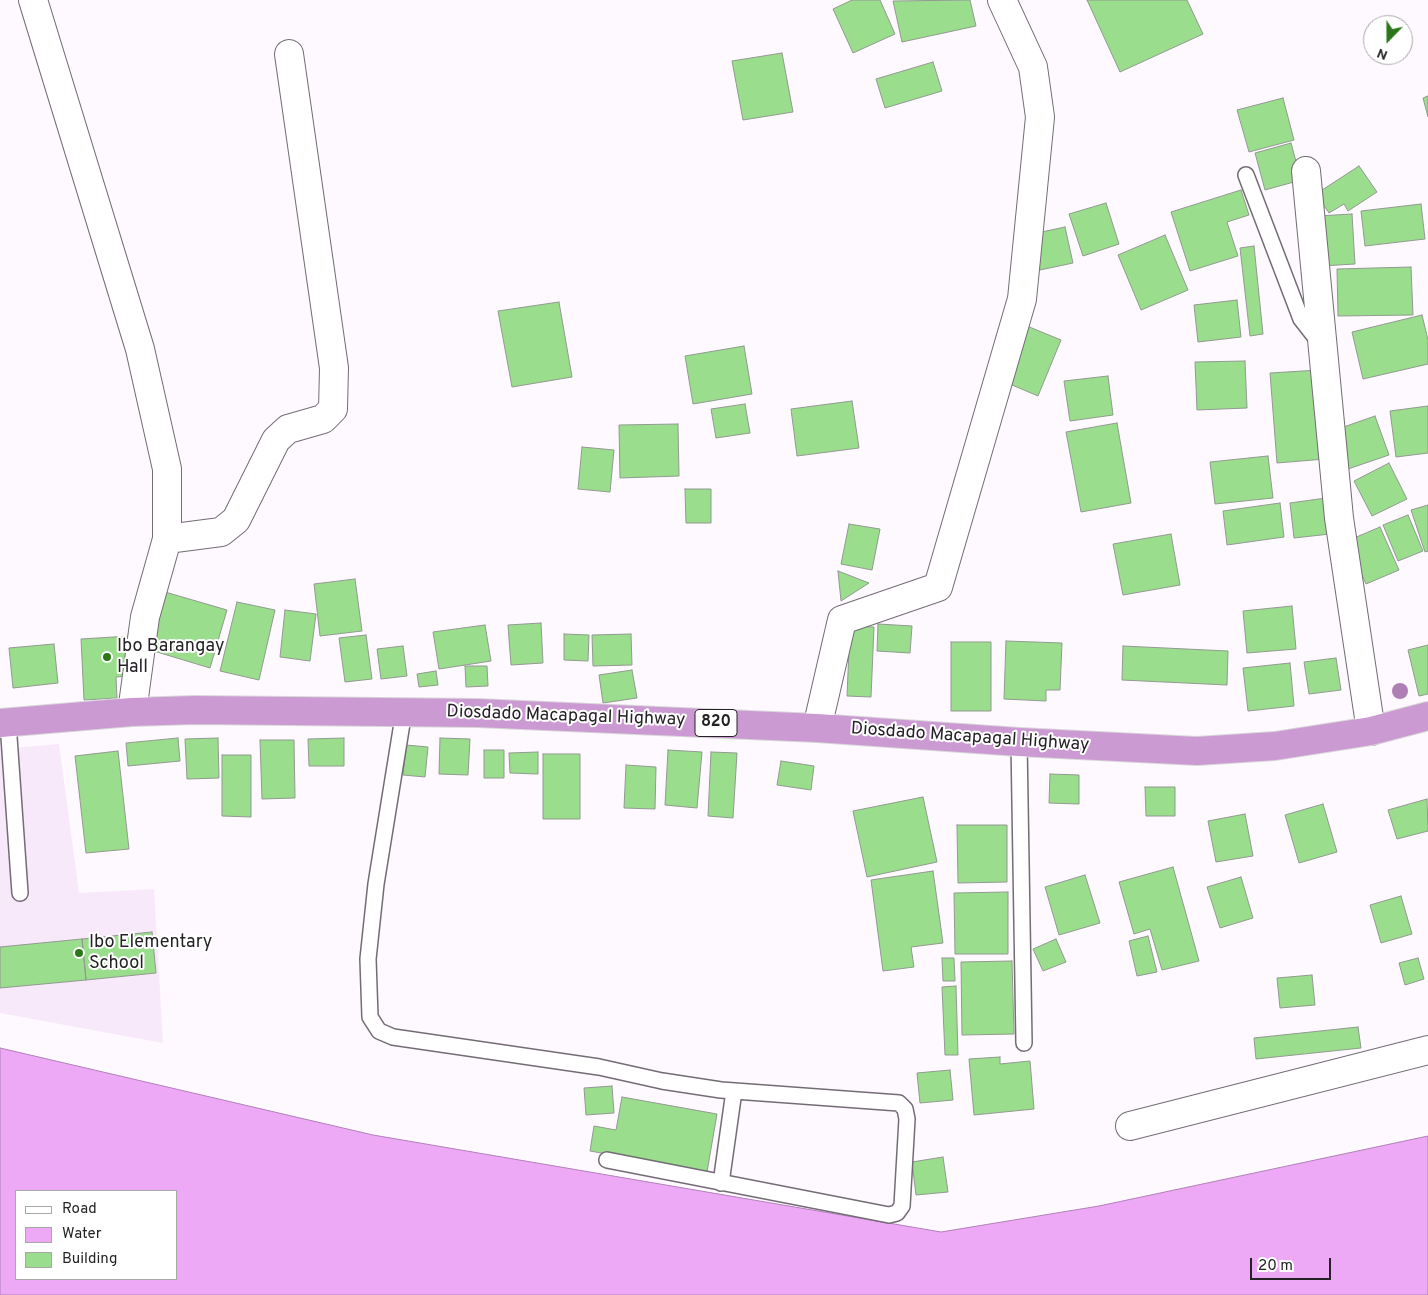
<!DOCTYPE html>
<style>
body{margin:0}
#map{position:relative;width:1428px;height:1295px;overflow:hidden;background:#fef8ff;font-family:Overpass,sans-serif}
canvas{display:block}
.legend{position:absolute;left:15px;top:1190px;width:162px;height:90px;box-sizing:border-box;background:#fff;border:1px solid #a8a7a8;margin:0;padding:6px 9px;list-style:none;font-size:15px;color:#252226}
.legend li{display:flex;align-items:center;gap:10px;height:25px}
.legend b{width:25px;border:1px solid #a8a7a8}
.north{position:absolute;left:1363px;top:15px;width:50px;height:50px;box-sizing:border-box;background:#fff;border:1px solid #a8a7a8;border-radius:50%;rotate:202deg;font-size:14px;font-weight:700;line-height:20px;text-align:center;color:#252226}
.north::after{content:'';display:block;margin:auto;width:18px;height:22px;background:#2c761a;clip-path:polygon(50% 0,100% 100%,50% 72%,0 100%)}
.scale{position:absolute;left:1250px;top:1258px;width:81px;height:22px;box-sizing:border-box;border:2px solid #252226;border-top:0;padding-left:6px;font-size:15px;line-height:18px;white-space:nowrap;color:#252226;-webkit-text-stroke:4px #fff;paint-order:stroke}
</style>
<div id="map">
<canvas width="1428" height="1295"></canvas>
<ul class="legend">
<li><b style="height:6px;background:#fff"></b>Road</li>
<li><b style="height:14px;background:#eda9f6"></b>Water</li>
<li><b style="height:14px;background:#9add8c"></b>Building</li>
</ul>
<div class="north">N</div>
<div class="scale">20 m</div>
</div>
<script>
const g = document.querySelector('canvas').getContext('2d');
g.lineJoin = 'round';
function paint(path, color) {
  g.fillStyle = color;
  g.fill(path, 'evenodd');
}
function poly(rows) {
  const path = new Path2D();
  for (const r of rows) {
    path.moveTo(r[0], r[1]);
    for (let i = 2; i < r.length; i += 2) path.lineTo(r[i], r[i + 1]);
  }
  return path;
}
function strokePath(path, color, width, dash) {
  g.strokeStyle = color;
  g.lineWidth = width;
  g.lineCap = dash ? 'butt' : 'round';
  g.setLineDash(dash || []);
  g.stroke(path);
}
function write(font, color, halo, rows, align = 'center') {
  g.font = font + ' Overpass,sans-serif';
  g.lineWidth = 4;
  g.setLineDash([]);
  g.textBaseline = 'middle';
  g.strokeStyle = halo;
  g.fillStyle = color;
  for (const [text, x, y, turn = 0] of rows) {
    g.save();
    g.translate(x, y);
    g.rotate((+turn || 0) * Math.PI / 180);
    g.textAlign = isNaN(turn) ? turn : align;
    if (halo) g.strokeText(text, 0, 0);
    g.fillText(text, 0, 0);
    g.restore();
  }
}
paint(poly([
 [59,744,79,893,154,889,163,1043,0,1013,0,749]
]), '#f8e9fa');
const water = poly([
 [0,1048,373,1135,941,1232,1099,1206,1428,1136,1428,1295,0,1295,0,1048],
 [16,1191,176,1191,176,1279,16,1279,16,1191]
]);
paint(water, '#eda9f6');
strokePath(water, '#b180b8', 1);
const building = poly([
 [852,0,880,0,895,34,853,53,833,9,852,0],
 [970,0,976,26,902,42,893,1,970,0],
 [1087,0,1187,0,1203,34,1120,72,1087,0],
 [782,53,793,112,743,120,732,61,782,53],
 [933,62,942,91,885,108,876,79,933,62],
 [1428,96,1428,117,1423,98,1428,96],
 [1283,98,1294,140,1249,152,1237,110,1283,98],
 [1291,143,1301,180,1265,190,1255,153,1291,143],
 [1359,166,1377,192,1348,211,1344,204,1329,213,1316,194,1359,166],
 [1241,190,1249,215,1227,222,1238,256,1190,271,1171,212,1241,190],
 [1106,203,1119,244,1083,256,1069,214,1106,203],
 [1421,204,1425,239,1365,246,1361,211,1421,204],
 [1352,214,1355,264,1321,266,1318,216,1352,214],
 [1065,227,1073,263,1040,270,1032,234,1065,227],
 [1165,235,1188,290,1141,310,1118,255,1165,235],
 [1254,246,1263,334,1250,336,1240,248,1254,246],
 [1411,267,1413,315,1338,316,1337,269,1411,267],
 [1237,300,1241,337,1198,342,1194,305,1237,300],
 [559,302,572,377,512,387,498,311,559,302],
 [1422,315,1428,340,1428,364,1363,379,1352,332,1422,315],
 [1027,326,1061,340,1038,396,1005,382,1027,326],
 [744,346,752,394,693,404,685,356,744,346],
 [1245,361,1247,408,1197,410,1195,362,1245,361],
 [1319,370,1325,459,1277,463,1270,373,1319,370],
 [1108,376,1113,415,1070,421,1064,381,1108,376],
 [852,401,859,448,797,456,791,409,852,401],
 [745,404,750,433,716,438,711,409,745,404],
 [1428,406,1428,453,1396,457,1390,411,1428,406],
 [1375,416,1389,455,1348,469,1335,430,1375,416],
 [1117,423,1131,503,1081,512,1066,432,1117,423],
 [678,424,679,476,620,478,619,425,678,424],
 [582,447,614,450,610,492,578,489,582,447],
 [1268,456,1273,498,1215,504,1210,462,1268,456],
 [1389,463,1407,499,1372,516,1354,481,1389,463],
 [685,489,711,489,711,523,686,523,685,489],
 [1326,498,1330,534,1294,538,1290,503,1326,498],
 [1280,503,1284,537,1227,545,1223,511,1280,503],
 [1428,505,1428,551,1425,552,1411,510,1428,505],
 [1408,515,1423,551,1398,561,1383,525,1408,515],
 [849,524,880,529,872,570,841,564,849,524],
 [1380,527,1399,570,1366,584,1347,541,1380,527],
 [1171,534,1180,585,1123,595,1113,544,1171,534],
 [838,571,869,583,841,601,838,571],
 [355,579,362,631,320,636,314,584,355,579],
 [165,592,227,610,210,668,147,649,165,592],
 [237,602,275,610,259,680,220,671,237,602],
 [1292,606,1296,649,1247,653,1243,611,1292,606],
 [285,610,316,614,310,661,280,657,285,610],
 [541,623,543,663,511,665,508,625,541,623],
 [878,624,912,626,910,653,877,651,878,624],
 [485,625,491,661,439,669,433,632,485,625],
 [850,626,874,627,871,697,847,696,850,626],
 [564,634,589,635,588,661,564,660,564,634],
 [631,634,632,665,593,666,592,635,631,634],
 [366,635,372,679,345,682,339,638,366,635],
 [130,636,132,676,116,677,117,698,84,700,81,639,130,636],
 [1006,641,1062,643,1060,690,1046,690,1046,701,1004,699,1006,641],
 [951,642,991,642,991,711,951,711,951,642],
 [54,644,58,683,13,688,9,648,54,644],
 [1428,645,1428,694,1419,696,1408,650,1428,645],
 [403,646,407,676,381,679,377,649,403,646],
 [1123,646,1228,651,1227,685,1122,680,1123,646],
 [1336,658,1341,690,1309,694,1304,662,1336,658],
 [1290,663,1294,706,1248,711,1243,668,1290,663],
 [465,666,487,666,488,686,466,687,465,666],
 [632,670,637,698,603,703,599,675,632,670],
 [436,671,438,685,419,687,417,674,436,671],
 [178,738,180,761,128,766,126,743,178,738],
 [218,738,219,778,187,779,185,739,218,738],
 [344,738,344,766,309,766,308,739,344,738],
 [440,738,470,739,468,775,439,774,440,738],
 [260,740,294,740,295,798,262,799,260,740],
 [406,745,428,747,425,777,403,775,406,745],
 [484,750,504,750,504,778,484,778,484,750],
 [668,750,702,752,697,808,665,805,668,750],
 [118,751,129,849,86,853,75,756,118,751],
 [538,752,538,774,510,773,509,753,538,752],
 [711,752,737,753,733,818,708,816,711,752],
 [543,754,580,754,580,819,543,819,543,754],
 [222,755,251,755,251,817,222,816,222,755],
 [781,761,814,766,811,790,777,785,781,761],
 [626,765,656,767,655,809,624,808,626,765],
 [1050,774,1079,775,1079,804,1049,803,1050,774],
 [1145,787,1175,787,1175,816,1146,816,1145,787],
 [923,797,937,862,867,877,853,811,923,797],
 [1427,799,1428,831,1397,839,1388,810,1427,799],
 [1323,804,1337,852,1299,863,1285,815,1323,804],
 [1245,814,1253,856,1216,862,1208,821,1245,814],
 [957,825,1007,825,1007,882,958,883,957,825],
 [1173,867,1199,961,1162,970,1150,929,1134,934,1119,882,1173,867],
 [933,871,943,943,911,947,914,967,883,971,871,880,933,871],
 [1085,875,1100,923,1059,935,1045,887,1085,875],
 [1241,877,1253,918,1220,928,1207,887,1241,877],
 [1008,892,1008,954,955,954,954,893,1008,892],
 [1401,896,1412,934,1381,943,1370,905,1401,896],
 [152,932,156,973,86,980,82,939,152,932],
 [1148,936,1157,972,1137,976,1129,941,1148,936],
 [82,939,86,980,0,988,0,947,82,939],
 [1056,939,1066,962,1043,971,1033,949,1056,939],
 [942,958,954,958,955,981,943,981,942,958],
 [1418,958,1424,979,1405,985,1399,963,1418,958],
 [1012,961,1014,1034,962,1035,961,962,1012,961],
 [1312,975,1315,1005,1280,1008,1277,978,1312,975],
 [956,986,958,1055,945,1055,942,987,956,986],
 [1358,1027,1361,1048,1256,1059,1254,1038,1358,1027],
 [1000,1057,1000,1064,1030,1061,1034,1109,974,1115,969,1059,1000,1057],
 [950,1070,953,1100,920,1103,917,1073,950,1070],
 [612,1086,614,1113,586,1115,584,1088,612,1086],
 [622,1097,717,1114,707,1172,590,1151,594,1126,616,1130,622,1097],
 [943,1157,948,1192,916,1195,912,1162,943,1157]
]);
paint(building, '#9add8c');
strokePath(building, '#919a90', 1);
const service = poly([
 [1246,175,1301,319,1319,342],
 [404,711,376,884,368,959,370,1017,379,1031,393,1037,599,1067,662,1081,721,1090,899,1103,905,1109,907,1119,902,1206,897,1213,889,1215,607,1160],
 [8,723,20,893],
 [1019,742,1024,1043],
 [721,1183,734,1091]
]);
const minor = poly([
 [33,0,140,349,167,469,167,539,145,617,132,712],
 [1306,171,1339,518,1371,731],
 [167,539,221,532,236,520,276,440,288,429,323,419,333,409,334,368,289,54],
 [817,728,842,620,938,587,1022,299,1040,117,1033,67,1002,0],
 [1130,1126,1428,1050]
]);
const trunk = poly([
 [0,723,132,712,195,710,477,713,817,728,1019,742,1197,751,1275,746,1371,731,1428,716]
]);
strokePath(service, '#746c75', 18);
strokePath(minor, '#746c75', 30);
strokePath(trunk, '#d8d7d8', 30);
strokePath(service, '#fff', 15);
strokePath(minor, '#fff', 28);
strokePath(trunk, '#cc9ad3', 28);
g.fillStyle = '#ae7fb5';
for (const [x, y] of [
 [1400,691]
]) {
  g.beginPath();
  g.arc(x, y, 8, 0, 2 * Math.PI);
  g.fill();
}
for (const [x, y, r, color] of [
 [107,657,5,"#2c761a"],
 [79,953,5,"#2c761a"]
]) {
  const dot = new Path2D();
  dot.arc(x, y, r, 0, 2 * Math.PI);
  g.fillStyle = color;
  g.fill(dot);
  strokePath(dot, '#fff', 2);
}
for (const [x, y, w] of [
 [716,723,42]
]) {
  const box = new Path2D();
  box.roundRect(x - w / 2, y - 13.5, w, 27, 4);
  g.fillStyle = '#fff';
  g.fill(box);
  strokePath(box, '#252226', 1);
}
write('bold 16px', '#252226', null, [
 ["820",716,723]
]);
write('18px', '#252226', '#fff', [
 ["Ibo Barangay",117,647],
 ["Hall",117,668],
 ["Ibo Elementary",89,943],
 ["School",89,964]
], 'left');
write('18px', '#252226', '#fff', [
 ["Diosdado Macapagal Highway",566,717,2],
 ["Diosdado Macapagal Highway",970,738,4]
]);
</script>
